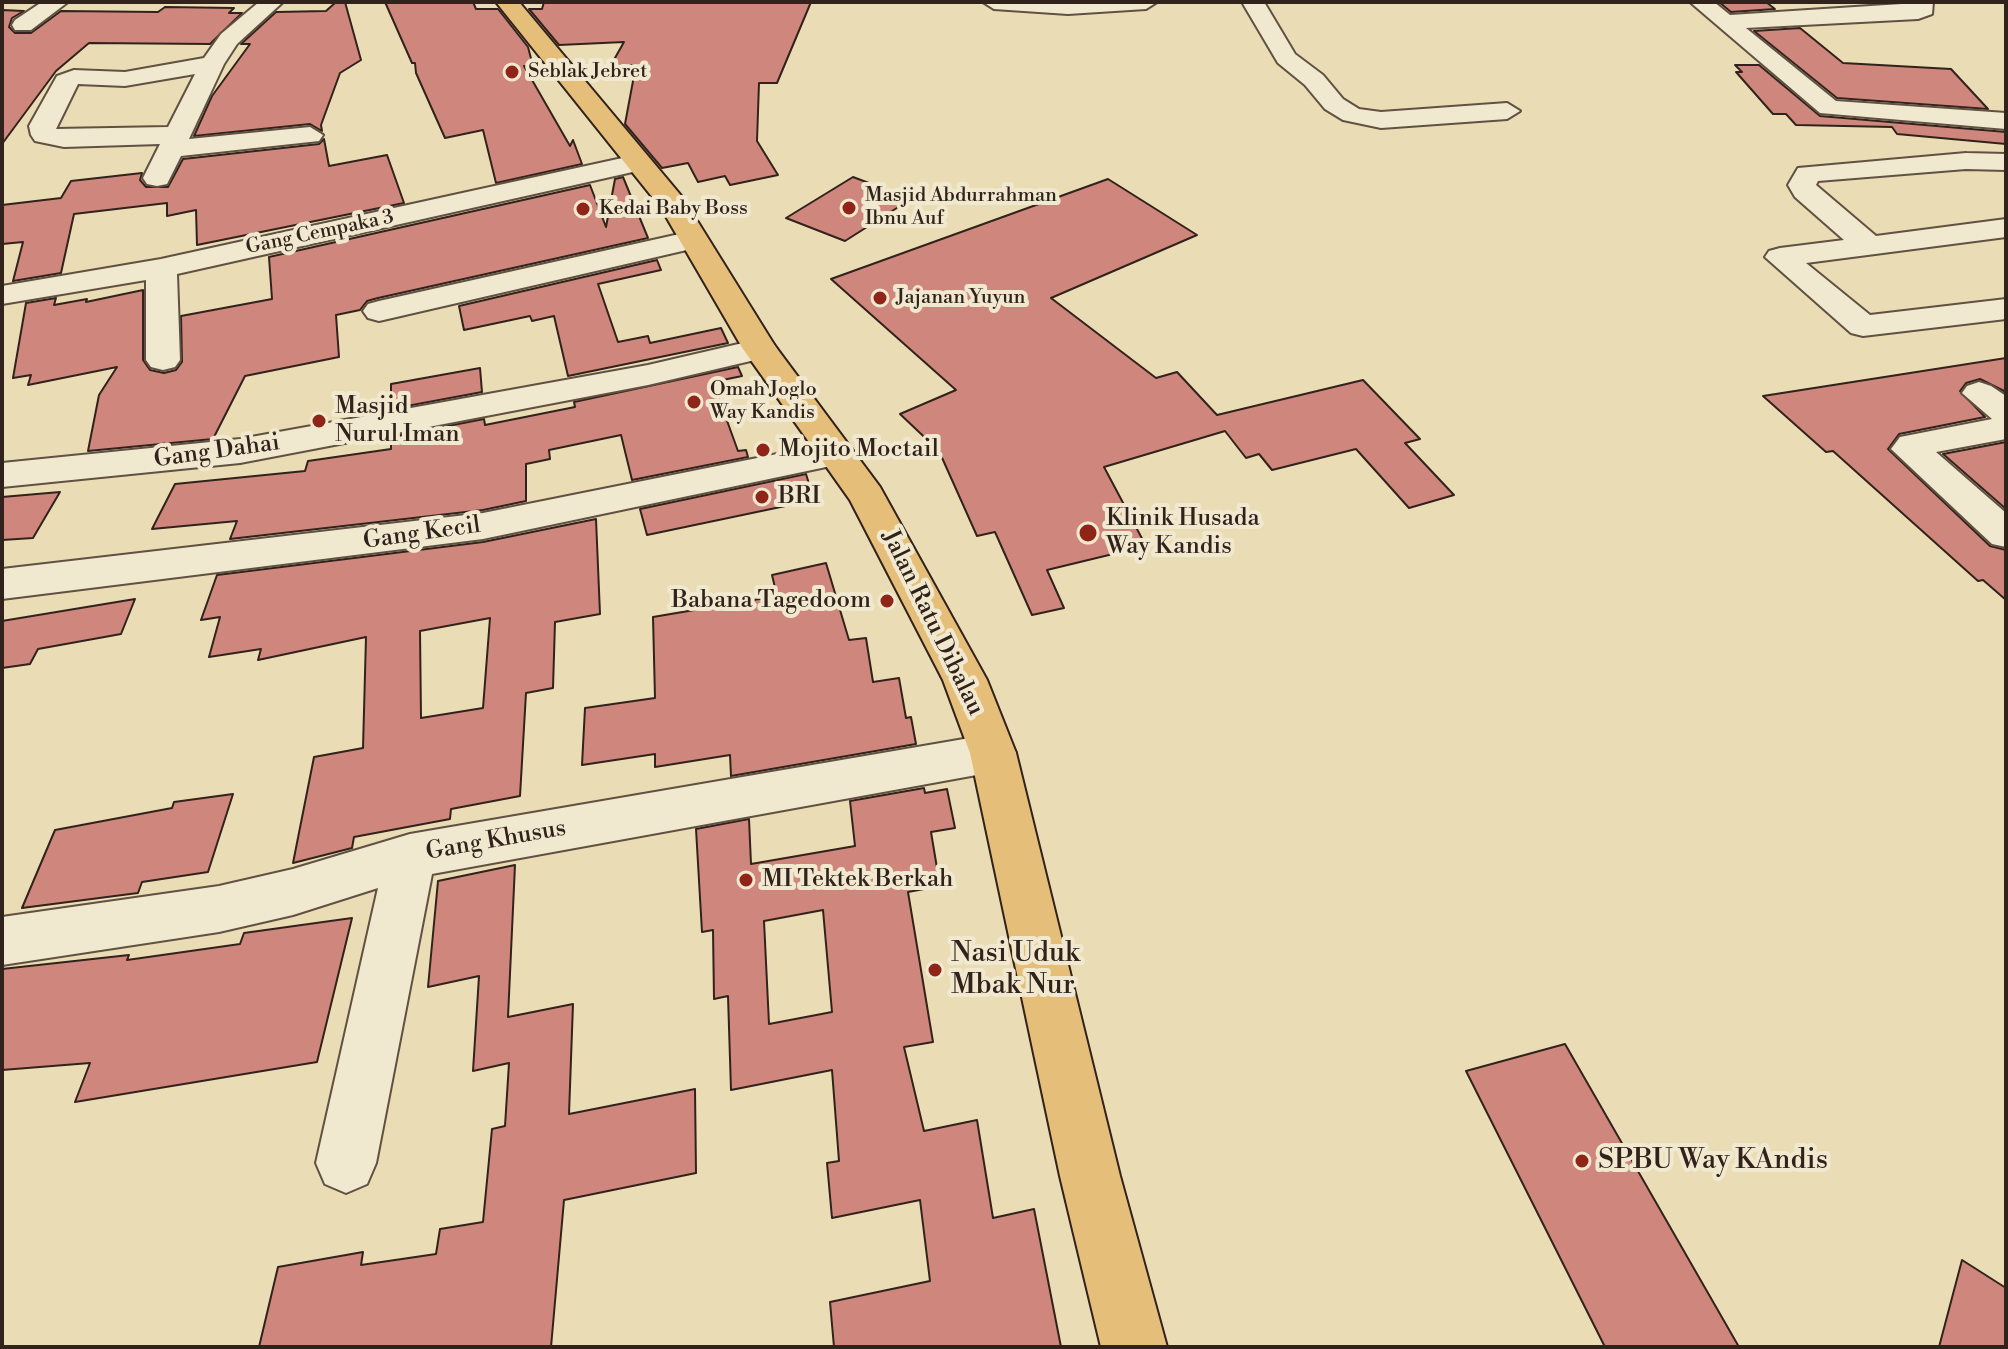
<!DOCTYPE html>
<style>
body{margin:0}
#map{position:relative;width:2008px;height:1349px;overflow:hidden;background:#eaddb5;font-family:"Libre Bodoni",serif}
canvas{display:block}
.frame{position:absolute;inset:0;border:4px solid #32221c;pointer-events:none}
</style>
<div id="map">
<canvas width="2008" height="1349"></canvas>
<div class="frame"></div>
</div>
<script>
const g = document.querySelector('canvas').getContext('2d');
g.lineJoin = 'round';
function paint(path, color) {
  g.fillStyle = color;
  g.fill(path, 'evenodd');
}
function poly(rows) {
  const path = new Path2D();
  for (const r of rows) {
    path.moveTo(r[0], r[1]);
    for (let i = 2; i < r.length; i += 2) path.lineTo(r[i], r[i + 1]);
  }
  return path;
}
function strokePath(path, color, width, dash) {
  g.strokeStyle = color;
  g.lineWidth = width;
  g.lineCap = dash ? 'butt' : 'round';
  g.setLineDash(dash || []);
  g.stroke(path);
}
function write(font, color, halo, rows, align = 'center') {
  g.font = font + ' "Libre Bodoni",serif';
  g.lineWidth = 8;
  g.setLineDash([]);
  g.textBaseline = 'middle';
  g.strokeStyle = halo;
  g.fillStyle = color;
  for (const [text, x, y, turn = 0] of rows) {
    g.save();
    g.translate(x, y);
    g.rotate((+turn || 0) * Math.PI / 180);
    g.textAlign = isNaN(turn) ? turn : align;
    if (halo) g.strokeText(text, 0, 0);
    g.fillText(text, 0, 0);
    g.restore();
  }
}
const building = poly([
 [336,2,345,2,361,60,340,73,321,125,322,131,310,124,194,136,212,96,250,44,241,44,276,12,326,11,336,2],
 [385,2,473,2,476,9,498,9,528,47,533,66,524,66,570,146,573,140,582,164,496,183,483,130,445,138,416,73,415,63,412,63,385,2],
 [544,2,811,2,777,83,759,83,757,141,778,175,730,185,725,176,698,182,688,163,662,168,625,124,636,65,611,65,624,42,559,45,529,9,542,9,544,2],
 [1719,2,1766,2,1775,9,1731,12,1719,2],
 [165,7,234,8,229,13,242,13,210,44,89,43,56,71,2,144,2,10,24,11,12,18,9,27,15,33,31,33,61,11,158,12,165,7],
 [1800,28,1843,63,1951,69,1988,109,1837,98,1754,31,1800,28],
 [1735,65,1759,65,1820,116,2006,132,2006,144,1897,134,1892,127,1796,125,1786,114,1773,114,1736,72,1742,72,1735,65],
 [324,139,329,166,387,155,404,203,197,245,196,210,167,216,167,203,74,214,61,273,13,281,23,242,2,244,2,205,61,198,71,181,142,173,140,180,146,187,168,187,183,159,319,144,324,139],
 [623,177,648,238,378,298,367,301,360,310,336,315,339,357,245,376,213,439,88,451,99,395,117,367,28,385,31,375,13,378,26,303,56,298,54,305,87,299,86,302,143,290,143,360,150,370,164,373,176,370,182,362,181,316,272,299,269,257,590,185,606,227,615,179,623,177],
 [853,177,911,199,845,241,786,218,853,177],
 [1108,179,1197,235,1051,298,1156,378,1177,372,1217,415,1363,380,1420,439,1405,443,1454,495,1409,508,1356,449,1272,470,1259,454,1246,458,1225,431,1104,467,1146,546,1047,570,1064,608,1032,615,995,532,977,536,939,451,900,414,956,390,831,279,1108,179],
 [657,260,661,270,598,284,618,342,648,336,650,343,721,328,728,343,568,376,554,316,532,321,530,316,464,330,459,306,657,260],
 [2006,358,2006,392,1980,379,1966,383,1960,391,1985,417,1899,434,1888,449,1990,546,2006,550,2006,600,1983,580,1978,581,1833,451,1826,452,1763,396,2006,358],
 [738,367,742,376,713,382,738,451,746,450,748,457,632,480,621,435,549,450,550,459,526,464,526,501,483,510,230,539,237,521,152,529,175,484,305,471,308,461,391,449,391,437,484,419,485,425,575,407,574,402,738,367],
 [480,368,482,392,391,409,391,384,480,368],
 [2006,442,2006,509,1943,454,2006,442],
 [806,474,814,500,647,535,640,509,806,474],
 [60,492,33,538,2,540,2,497,60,492],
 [596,519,600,614,555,622,553,688,526,693,520,796,451,809,450,819,354,837,352,848,293,863,314,757,363,748,366,637,258,660,261,649,209,657,220,617,201,620,217,575,483,542,596,519],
 [490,618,483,708,421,718,420,631,490,618],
 [826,563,849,640,866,638,873,682,899,678,906,718,911,717,916,744,731,776,730,755,655,767,655,754,582,765,585,708,655,698,653,617,777,596,772,575,826,563],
 [135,599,121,634,38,649,30,664,2,668,2,621,135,599],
 [924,788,925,793,947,789,955,828,931,832,940,886,908,892,933,1042,904,1047,924,1131,977,1120,993,1218,1034,1209,1061,1347,834,1347,830,1302,930,1281,920,1200,832,1218,827,1163,839,1161,832,1070,731,1090,728,996,714,999,713,930,702,932,696,829,749,819,751,864,855,846,850,801,924,788],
 [823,910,832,1012,769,1024,764,921,823,910],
 [233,794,208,872,142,882,138,893,22,908,55,830,172,808,174,802,233,794],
 [515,865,508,1017,573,1004,569,1114,695,1089,696,1173,564,1200,551,1347,259,1347,278,1267,363,1252,361,1265,436,1254,440,1229,483,1222,492,1129,505,1126,509,1063,473,1071,479,976,428,987,438,881,515,865],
 [352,918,317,1062,75,1102,90,1063,2,1070,2,969,129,955,127,960,240,944,244,933,352,918],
 [1565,1044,1739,1347,1605,1347,1466,1071,1565,1044],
 [1962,1260,2006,1288,2006,1347,1939,1347,1962,1260]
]);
paint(building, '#cf877d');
strokePath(building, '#32221c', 2);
const minor = poly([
 [42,2,68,2,31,30,15,30,12,25,15,20,42,2],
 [259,2,283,2,237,44,224,64,189,139,310,127,323,135,319,141,181,156,167,184,157,186,147,184,143,178,160,144,64,147,35,141,31,135,29,126,57,76,74,70,125,72,204,58,221,34,259,2],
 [195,74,168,127,56,129,78,84,125,86,195,74],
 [983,2,1157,2,1146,9,1068,14,994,9,983,2],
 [1242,2,1264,2,1295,54,1323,75,1343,99,1359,109,1381,112,1507,103,1520,111,1507,119,1381,128,1343,120,1325,109,1305,85,1278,63,1242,2],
 [1690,2,1714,2,1730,15,1933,2,1932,14,1918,19,1746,28,1836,101,2006,113,2006,129,1820,113,1690,2],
 [1966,153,2006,154,2006,170,1966,169,1818,181,1816,185,1876,236,2006,219,2006,237,1806,263,1870,315,2006,299,2006,319,1863,336,1851,333,1765,257,1769,251,1780,248,1844,240,1795,197,1788,185,1798,168,1966,153],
 [636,155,646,157,650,163,646,169,177,274,180,360,175,367,163,370,151,367,146,360,146,280,2,304,2,286,161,259,636,155],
 [693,231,704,234,708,240,704,246,379,321,368,318,363,311,368,304,379,301,693,231],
 [760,339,772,342,777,349,772,356,648,385,240,463,2,487,2,463,240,439,648,365,760,339],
 [1979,382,1991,386,2006,396,2006,439,1936,452,2006,513,2006,547,1992,544,1891,449,1900,437,1992,419,1962,393,1967,386,1979,382],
 [837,442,850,446,855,454,850,462,483,539,2,599,2,569,483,513,837,442],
 [993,734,1009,740,1016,753,1009,766,993,772,432,874,376,1163,367,1184,346,1193,325,1184,316,1163,378,888,293,915,219,932,2,965,2,917,219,886,293,869,410,834,993,734]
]);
const major = poly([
 [496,2,519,2,683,198,775,346,880,487,987,680,1016,753,1120,1176,1167,1347,1101,1347,1060,1176,970,753,943,680,850,500,743,349,661,208,496,2]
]);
strokePath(minor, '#605142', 4);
strokePath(major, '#32221c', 4);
paint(minor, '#f1e9cf');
paint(major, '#e5be7a');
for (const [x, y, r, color] of [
 [512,72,8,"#8f2418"],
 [849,208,8,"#8f2418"],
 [583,209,8,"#8f2418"],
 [880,298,8,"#8f2418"],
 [694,402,8,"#8f2418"],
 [319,421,8,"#8f2418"],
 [763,450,8,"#8f2418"],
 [762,497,8,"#8f2418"],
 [1088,533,10,"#8f2418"],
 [887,601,8,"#8f2418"],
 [746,880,8,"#8f2418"],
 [935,970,8,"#8f2418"],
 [1582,1161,8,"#8f2418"]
]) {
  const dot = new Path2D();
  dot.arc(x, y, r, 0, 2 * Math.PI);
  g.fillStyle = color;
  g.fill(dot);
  strokePath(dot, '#f1e9cf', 3);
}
write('20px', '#32221c', '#f1e9cf', [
 ["Seblak Jebret",528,72],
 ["Masjid Abdurrahman",865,196],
 ["Ibnu Auf",865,219],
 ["Kedai Baby Boss",599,209],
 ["Jajanan Yuyun",896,298],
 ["Omah Joglo",710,390],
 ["Way Kandis",710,413]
], 'left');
write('20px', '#32221c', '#f1e9cf', [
 ["Gang Cempaka 3",320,233,-12]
]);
write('24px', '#32221c', '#f1e9cf', [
 ["Masjid",335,407],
 ["Nurul Iman",335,435],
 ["Mojito Moctail",779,450],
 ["BRI",778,497],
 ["Klinik Husada",1106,519],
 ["Way Kandis",1106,547],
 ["Babana Tagedoom",871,601,"right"],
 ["MI Tektek Berkah",762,880]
], 'left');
write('24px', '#32221c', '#f1e9cf', [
 ["Gang Dahai",217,452,-8],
 ["Gang Kecil",422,534,-8],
 ["Jalan Ratu Dibalau",932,623,64],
 ["Gang Khusus",496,841,-10]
]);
write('28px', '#32221c', '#f1e9cf', [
 ["Nasi Uduk",951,954],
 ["Mbak Nur",951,986],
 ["SPBU Way KAndis",1598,1161]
], 'left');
</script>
